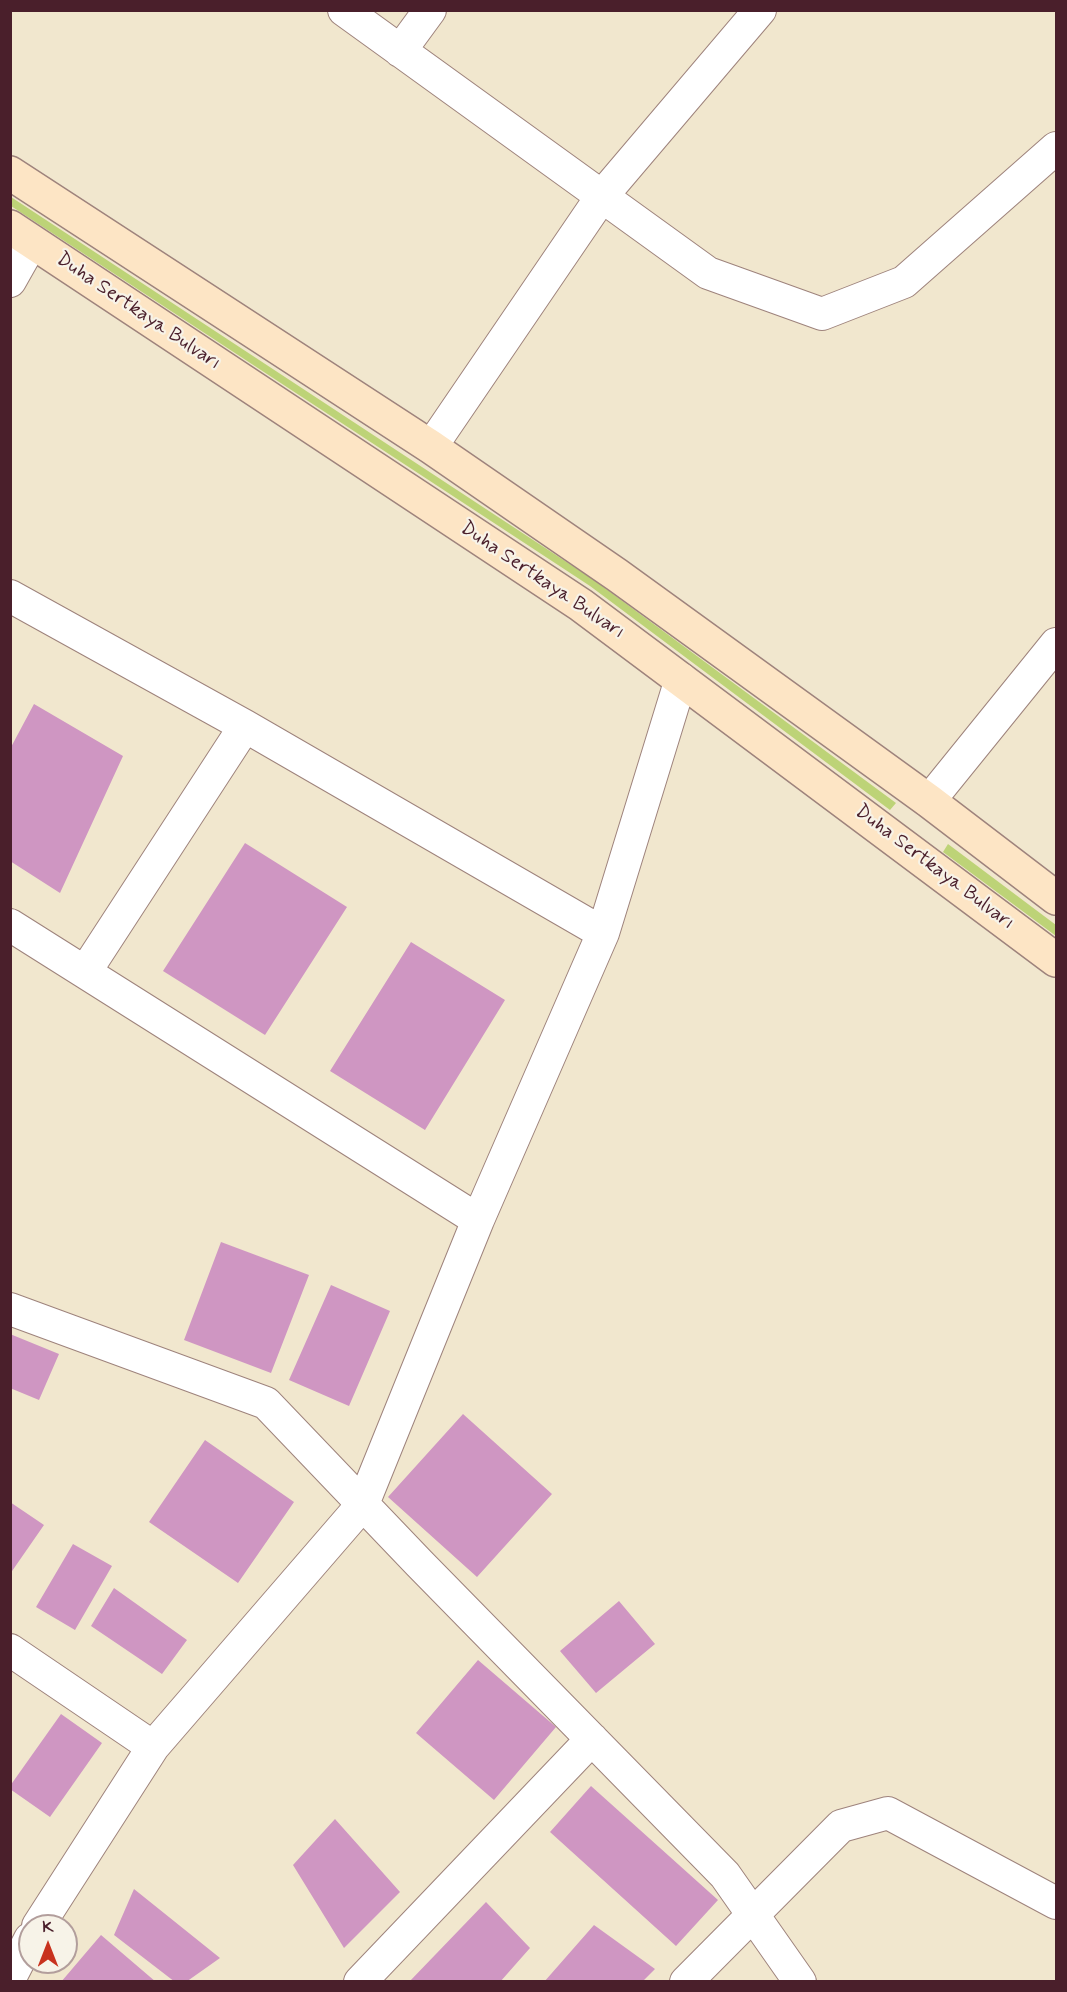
<!DOCTYPE html>
<meta charset="utf-8">
<style>
body{margin:0}
#map{position:relative;width:1067px;height:1992px;overflow:hidden;background:#f1e7ce;font-family:Mynerve,sans-serif}
canvas{display:block}
.frame{position:absolute;inset:0;border:12px solid #4a1f2b;pointer-events:none}
.north{position:absolute;left:18px;top:1914px;width:60px;height:60px;box-sizing:border-box;background:#f7f3e8;border:2px solid #b29e9c;border-radius:50%;rotate:0deg;font-size:16px;font-weight:700;line-height:24px;text-align:center;color:#4a1f2b}
.north::after{content:'';display:block;margin:auto;width:21px;height:27px;background:#c8321e;clip-path:polygon(50% 0,100% 100%,50% 72%,0 100%)}
</style>
<div id="map">
<canvas width="1067" height="1992"></canvas>
<div class="frame"></div>
<div class="north">K</div>
</div>
<script>
const g = document.querySelector('canvas').getContext('2d');
g.lineJoin = 'round';
function paint(path, color) {
  g.fillStyle = color;
  g.fill(path, 'evenodd');
}
function poly(rows) {
  const path = new Path2D();
  for (const r of rows) {
    path.moveTo(r[0], r[1]);
    for (let i = 2; i < r.length; i += 2) path.lineTo(r[i], r[i + 1]);
  }
  return path;
}
function strokePath(path, color, width, dash) {
  g.strokeStyle = color;
  g.lineWidth = width;
  g.lineCap = dash ? 'butt' : 'round';
  g.setLineDash(dash || []);
  g.stroke(path);
}
function write(font, color, halo, rows, align = 'center') {
  g.font = font + ' Mynerve,sans-serif';
  g.lineWidth = 4.5;
  g.setLineDash([]);
  g.textBaseline = 'middle';
  g.strokeStyle = halo;
  g.fillStyle = color;
  for (const [text, x, y, turn = 0] of rows) {
    g.save();
    g.translate(x, y);
    g.rotate((+turn || 0) * Math.PI / 180);
    g.textAlign = isNaN(turn) ? turn : align;
    if (halo) g.strokeText(text, 0, 0);
    g.fillText(text, 0, 0);
    g.restore();
  }
}
paint(poly([
 [11,197,594,580,896,803,890,810,590,586,11,206],
 [948,844,1056,925,1056,936,943,852]
]), '#bdd377');
paint(poly([
 [34,704,123,756,60,893,10,861,10,749],
 [245,843,347,907,265,1035,163,971],
 [411,942,505,1000,425,1130,330,1071],
 [221,1242,309,1275,271,1373,184,1340],
 [331,1285,390,1311,349,1406,289,1380],
 [10,1334,59,1354,39,1400,10,1388],
 [463,1414,552,1494,477,1577,388,1497],
 [205,1440,294,1502,238,1583,149,1522],
 [10,1502,44,1525,10,1574],
 [73,1544,112,1566,75,1630,36,1607],
 [114,1588,187,1640,162,1674,91,1626],
 [619,1601,655,1644,596,1693,560,1651],
 [478,1660,556,1727,494,1800,416,1733],
 [61,1714,102,1743,50,1817,10,1789,10,1786],
 [591,1786,718,1900,676,1946,550,1832],
 [335,1819,400,1892,344,1948,293,1865],
 [134,1889,220,1958,186,1982,175,1982,114,1935],
 [486,1902,530,1948,500,1982,409,1982],
 [594,1925,655,1969,642,1982,544,1982],
 [101,1935,156,1982,61,1982]
]), '#cf96c2');
const minor = poly([
 [344,10,708,273,822,314,904,282,1056,148],
 [400,51,430,10],
 [10,281,32,242],
 [431,447,602,196,760,10],
 [10,596,245,726,603,933],
 [929,801,1056,644],
 [10,925,478,1220],
 [85,972,245,726],
 [10,1309,266,1403,419,1563,725,1875,800,1982],
 [10,1650,153,1747],
 [38,1926,153,1747,363,1504,478,1220,603,933,681,679],
 [10,1978,30,1939],
 [360,1982,592,1739],
 [686,1982,841,1826,888,1813,1056,1903]
]);
const secondary = poly([
 [10,173,431,447,617,575,929,801,1056,898],
 [10,227,581,605,1056,960]
]);
strokePath(minor, '#9e837c', 34);
strokePath(secondary, '#9e837c', 36);
strokePath(minor, '#fff', 32);
strokePath(secondary, '#fde5c5', 33);
write('20px', '#4a1f2b', '#f7f3e8', [
 ["Duha Sertkaya Bulvarı",138,312,34],
 ["Duha Sertkaya Bulvarı",542,581,34],
 ["Duha Sertkaya Bulvarı",934,868,37]
]);
</script>
